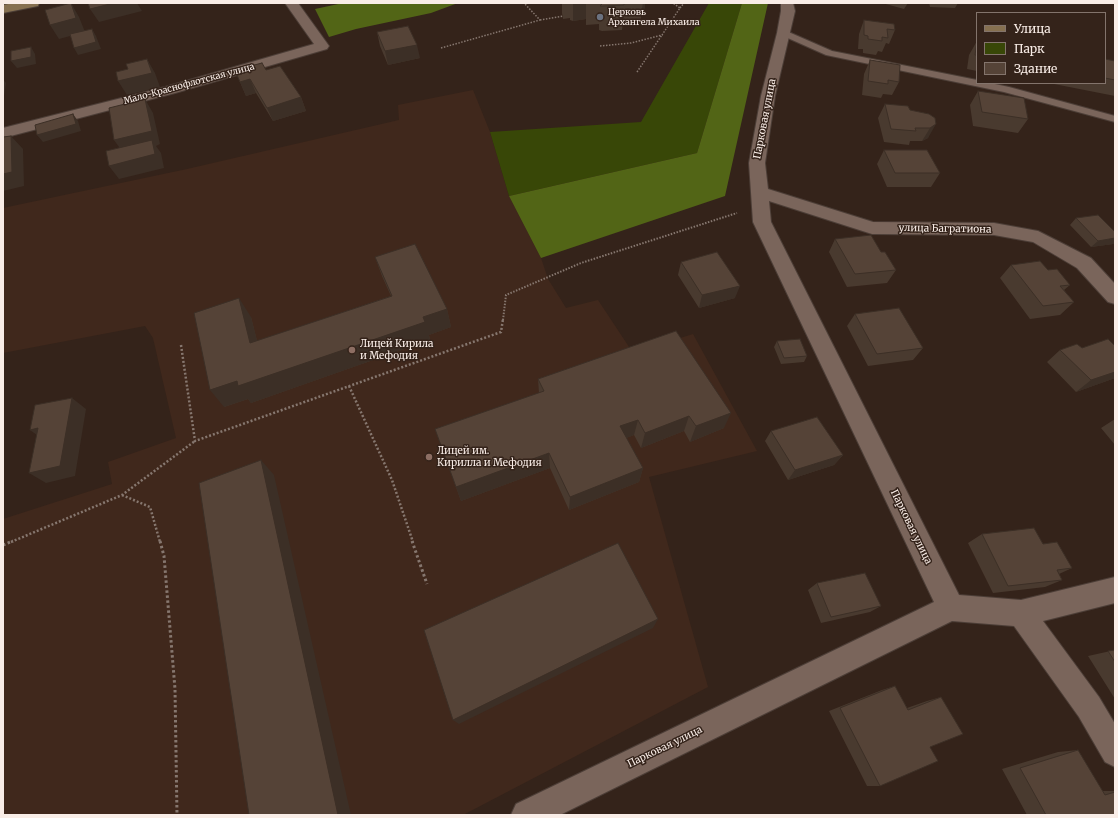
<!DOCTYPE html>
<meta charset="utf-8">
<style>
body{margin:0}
#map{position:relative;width:1118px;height:818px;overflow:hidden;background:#34231a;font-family:Merriweather,serif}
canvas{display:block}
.frame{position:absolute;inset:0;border:4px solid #f9ede7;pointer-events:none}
.legend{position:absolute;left:976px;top:12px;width:130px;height:72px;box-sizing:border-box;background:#34231a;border:1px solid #83746c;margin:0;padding:5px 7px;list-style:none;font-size:12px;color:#f9ede7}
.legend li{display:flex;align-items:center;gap:8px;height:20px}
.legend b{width:20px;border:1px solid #83746c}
</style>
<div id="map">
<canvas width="1118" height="818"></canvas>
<div class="frame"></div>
<ul class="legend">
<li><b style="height:5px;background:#867050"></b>Улица</li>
<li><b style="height:11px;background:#384707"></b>Парк</li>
<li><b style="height:11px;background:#554337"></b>Здание</li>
</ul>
</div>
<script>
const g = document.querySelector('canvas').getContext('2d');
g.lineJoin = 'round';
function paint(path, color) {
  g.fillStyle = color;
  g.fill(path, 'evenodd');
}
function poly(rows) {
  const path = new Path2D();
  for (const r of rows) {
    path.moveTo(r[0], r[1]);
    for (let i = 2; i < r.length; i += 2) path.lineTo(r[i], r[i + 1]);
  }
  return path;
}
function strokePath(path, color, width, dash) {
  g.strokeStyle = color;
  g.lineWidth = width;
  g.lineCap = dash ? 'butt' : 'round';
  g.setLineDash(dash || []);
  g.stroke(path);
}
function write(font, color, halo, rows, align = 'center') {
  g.font = font + ' Merriweather,serif';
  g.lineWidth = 3;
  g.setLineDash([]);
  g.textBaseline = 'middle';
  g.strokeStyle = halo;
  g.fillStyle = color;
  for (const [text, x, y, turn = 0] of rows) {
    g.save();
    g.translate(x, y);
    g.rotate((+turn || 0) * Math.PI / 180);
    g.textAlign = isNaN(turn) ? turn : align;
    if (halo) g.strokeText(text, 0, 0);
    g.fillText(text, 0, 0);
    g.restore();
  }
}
paint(poly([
 [473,90,490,132,509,196,541,258,548,279,566,308,598,300,633,353,693,334,757,451,649,477,708,687,463,815,3,815,3,519,112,484,108,462,176,438,153,338,145,326,3,353,3,208,187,169,399,120,398,105]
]), '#40281c');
paint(poly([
 [709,3,742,3,697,153,509,196,490,132,641,122]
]), '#384707');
paint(poly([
 [343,3,458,3,431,13,356,29,329,37,315,9],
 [742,3,768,3,725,196,541,258,509,196,697,153]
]), '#526516');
const lane = poly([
 [784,30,832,51,977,80,977,83,990,83,1009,87,1115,116,1115,122,1004,92,826,55,781,35,781,31,784,30]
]);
const street = poly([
 [285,3,298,3,329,46,327,49,175,93,3,138,3,128,165,87,314,44,285,3],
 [781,3,793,3,795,11,775,96,765,163,768,189,873,222,994,223,1038,231,1091,258,1115,284,1115,304,1108,302,1077,268,1033,242,994,235,872,234,769,201,771,222,959,595,1021,600,1115,577,1115,603,1043,621,1099,697,1115,724,1115,767,1105,762,1079,717,1014,626,952,621,560,815,511,815,516,804,934,602,753,222,749,163,761,96,777,33,781,11,781,3]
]);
const secondary = poly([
 [14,3,39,3,38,6,3,13,3,5,14,3]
]);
strokePath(lane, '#4c3e37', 2);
strokePath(street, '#4c3e37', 2);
strokePath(secondary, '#4c3e37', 2);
strokePath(poly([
 [680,8,684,3],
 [540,20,563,16],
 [600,46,631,43,662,35,680,8,673,3],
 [441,48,540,20,524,3],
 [637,72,662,35]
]), '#86776f', 1.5, [1.5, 1.5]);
strokePath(poly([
 [503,320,506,295,581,263,737,213]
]), '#86776f', 2, [1.5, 1.5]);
strokePath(poly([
 [181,345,195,441,501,332,503,319],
 [349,386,392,480,413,542],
 [122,495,150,507,160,542],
 [11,542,122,495,195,441]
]), '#86776f', 2.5, [2, 2]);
strokePath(poly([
 [160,541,164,556,175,689,177,815],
 [412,541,427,584],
 [3,545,13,541]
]), '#86776f', 3, [2.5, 2.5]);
paint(lane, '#7a655b');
paint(street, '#7a655b');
paint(secondary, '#867050');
paint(poly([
 [562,3,645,3,644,13,641,14,641,22,623,22,622,30,602,31,599,30,599,24,586,25,586,19,573,21,570,20,570,18,563,19,562,13],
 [882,3,908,3,904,9],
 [929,3,958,3,955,8,930,7],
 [864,20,895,30,889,44,886,43,882,52,878,51,876,55,863,53,863,49,858,49,859,34],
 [377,32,420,58,388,65,380,46],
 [977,41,977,71,967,69,969,55],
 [1105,59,1115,61,1115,96,1054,84,1053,83,1105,83],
 [870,60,899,82,892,95,883,94,881,98,862,95,864,74],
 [239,69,301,97,306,111,273,121,256,93,246,96,237,75,242,74],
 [978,91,1028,119,1018,133,973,126,970,105],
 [885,104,910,110,935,118,928,138,922,141,910,141,909,145,884,142,878,118],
 [884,150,940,173,931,187,887,187,877,164],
 [1076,218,1115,232,1115,242,1113,244,1091,247,1070,225],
 [835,239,881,252,896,270,887,283,847,287,829,252],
 [375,257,447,309,451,327,429,335,430,340,251,403,248,399,224,407,251,317,257,341,391,296,382,276],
 [681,262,735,298,699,308,678,275],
 [1011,265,1048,270,1070,285,1064,290,1074,302,1060,315,1030,319,1000,278],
 [855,314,923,348,913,360,868,366,847,326],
 [676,331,724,428,690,442,684,431,641,448,634,435,626,438,643,468,639,482,569,510,550,468,461,501,435,429,539,393,538,379],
 [777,341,807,356,804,362,781,364,774,347],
 [1115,346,1115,378,1076,392,1047,362,1060,350],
 [1115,419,1115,445,1101,428],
 [771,431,843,455,834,465,788,480,765,441],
 [982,534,1072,568,1059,574,1062,580,1045,587,993,593,968,543],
 [817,583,881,606,870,612,821,623,808,590],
 [1115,650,1115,699,1088,656],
 [895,686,907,708,927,701,941,697,930,747,880,786,867,786,829,711,882,690],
 [1078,750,1102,791,1115,791,1115,815,1027,815,1002,769,1058,752]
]), '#493a2f');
paint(poly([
 [71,3,79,17,85,32,59,39,50,25],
 [114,3,137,3,142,11,99,22,90,9],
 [573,3,586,3,586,19,573,21],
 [643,3,645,3,644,13,641,14],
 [92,29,96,36,101,49,78,55,74,48],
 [417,45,420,58,388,65,385,51],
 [31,47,35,54,36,64,17,68,11,61],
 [147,59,155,73,160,87,127,95,118,81],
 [3,79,6,83,4,96,3,96],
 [250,79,256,93,246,96,240,82],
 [301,97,306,111,273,121,267,108],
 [145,99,153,113,160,144,156,146,161,153,164,168,119,179,109,166,124,154,114,140],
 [73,114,78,121,81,131,43,142,37,135],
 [936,124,928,138,922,141,930,128],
 [11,136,23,149,24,186,3,191,3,174],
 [1115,238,1115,242,1113,244,1091,247,1098,241],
 [740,286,735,298,699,308,702,295],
 [239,298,251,317,262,360,250,343],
 [447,309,451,327,429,335,430,340,251,403,248,399,224,407,210,390],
 [1115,372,1115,378,1076,392,1091,380],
 [72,398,86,409,75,476,46,483,29,473],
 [731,413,724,428,690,442,696,426],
 [689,416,684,431,641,448,645,433],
 [638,420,634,435,617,442,620,426],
 [38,428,45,441,30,430],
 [549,453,550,468,461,501,456,487],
 [843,455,834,465,788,480,795,470],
 [261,460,274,475,351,815,338,815],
 [643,468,639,482,569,510,570,497],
 [658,619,653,628,459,724,453,720]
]), '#3c2f26');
const building = poly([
 [71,3,76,18,50,25,45,10,71,3],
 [88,3,114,3,90,9,88,3],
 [601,3,624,3,624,5,603,6,600,6,602,4,601,3],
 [864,20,894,24,895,30,887,29,888,38,882,37,882,41,868,39,868,36,864,35,864,20],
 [408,26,417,45,385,51,377,32,408,26],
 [92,29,96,42,74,48,70,34,92,29],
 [977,41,977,55,975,55,977,41],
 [31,47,31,57,11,61,11,51,31,47],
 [147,59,152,73,118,81,116,72,128,69,126,64,147,59],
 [1105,59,1115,61,1115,80,1105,78,1105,59],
 [870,60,900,65,899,82,888,80,888,84,868,81,870,60],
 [262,63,266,70,280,66,301,97,267,108,250,79,240,82,237,75,242,74,239,69,262,63],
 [978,91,1024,98,1028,119,982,112,978,91],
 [145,99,152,131,114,140,109,108,145,99],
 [885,104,908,106,910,110,929,114,935,118,936,124,930,128,915,128,916,131,891,129,885,104],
 [73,114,76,124,37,135,35,125,73,114],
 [11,136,12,172,3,174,3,137,11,136],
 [152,140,155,154,109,166,106,151,152,140],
 [884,150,927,150,940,173,895,173,884,150],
 [1098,215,1115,232,1115,238,1098,241,1076,218,1098,215],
 [871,235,881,252,885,252,896,270,855,274,835,239,871,235],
 [415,244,447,309,423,317,425,322,238,386,237,381,210,390,194,313,239,298,250,343,392,296,375,257,415,244],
 [717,252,740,286,702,295,681,262,717,252],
 [1040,261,1048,270,1057,269,1070,285,1060,286,1074,302,1043,306,1011,265,1040,261],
 [899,308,923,348,877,354,855,314,899,308],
 [676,331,731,413,696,426,689,416,645,433,638,420,620,426,643,468,570,497,549,453,456,487,435,429,544,391,538,379,676,331],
 [800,339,807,356,784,358,777,341,800,339],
 [1108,339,1115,346,1115,372,1091,380,1060,350,1077,344,1082,348,1108,339],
 [72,398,60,466,29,473,38,428,30,430,35,405,72,398],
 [817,417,843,455,795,470,771,431,817,417],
 [261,460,338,815,249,815,199,483,261,460],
 [1034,528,1043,544,1057,542,1072,568,1057,570,1062,580,1008,586,982,534,1034,528],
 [618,543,658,619,453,720,424,630,618,543],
 [865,573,881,606,831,617,817,583,865,573],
 [1115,650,1115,662,1108,651,1115,650],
 [895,686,908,710,941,697,963,734,930,747,938,761,880,786,840,708,895,686],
 [1078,750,1105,795,1115,792,1115,815,1046,815,1020,768,1078,750]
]);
paint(building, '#554337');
strokePath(building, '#3c2f26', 1);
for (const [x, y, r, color] of [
 [600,17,4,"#6b7280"],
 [352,350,4,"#8d6e63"],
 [429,457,4,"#8d6e63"]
]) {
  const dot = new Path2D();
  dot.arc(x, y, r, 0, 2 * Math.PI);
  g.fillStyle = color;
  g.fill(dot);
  strokePath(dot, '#34231a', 1.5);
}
write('9px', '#f9ede7', '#34231a', [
 ["Церковь",608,12],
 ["Архангела Михаила",608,22]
], 'left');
write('9px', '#f9ede7', '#34231a', [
 ["Мало-Краснофлотская улица",189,84,-15]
]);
write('10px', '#f9ede7', '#34231a', [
 ["Парковая улица",765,119,-79],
 ["улица Багратиона",945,229,1],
 ["Парковая улица",911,527,64],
 ["Парковая улица",665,747,-26]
]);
write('10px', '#f9ede7', '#34231a', [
 ["Лицей Кирила",360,344],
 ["и Мефодия",360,356],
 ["Лицей им.",437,451],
 ["Кирилла и Мефодия",437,463]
], 'left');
</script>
